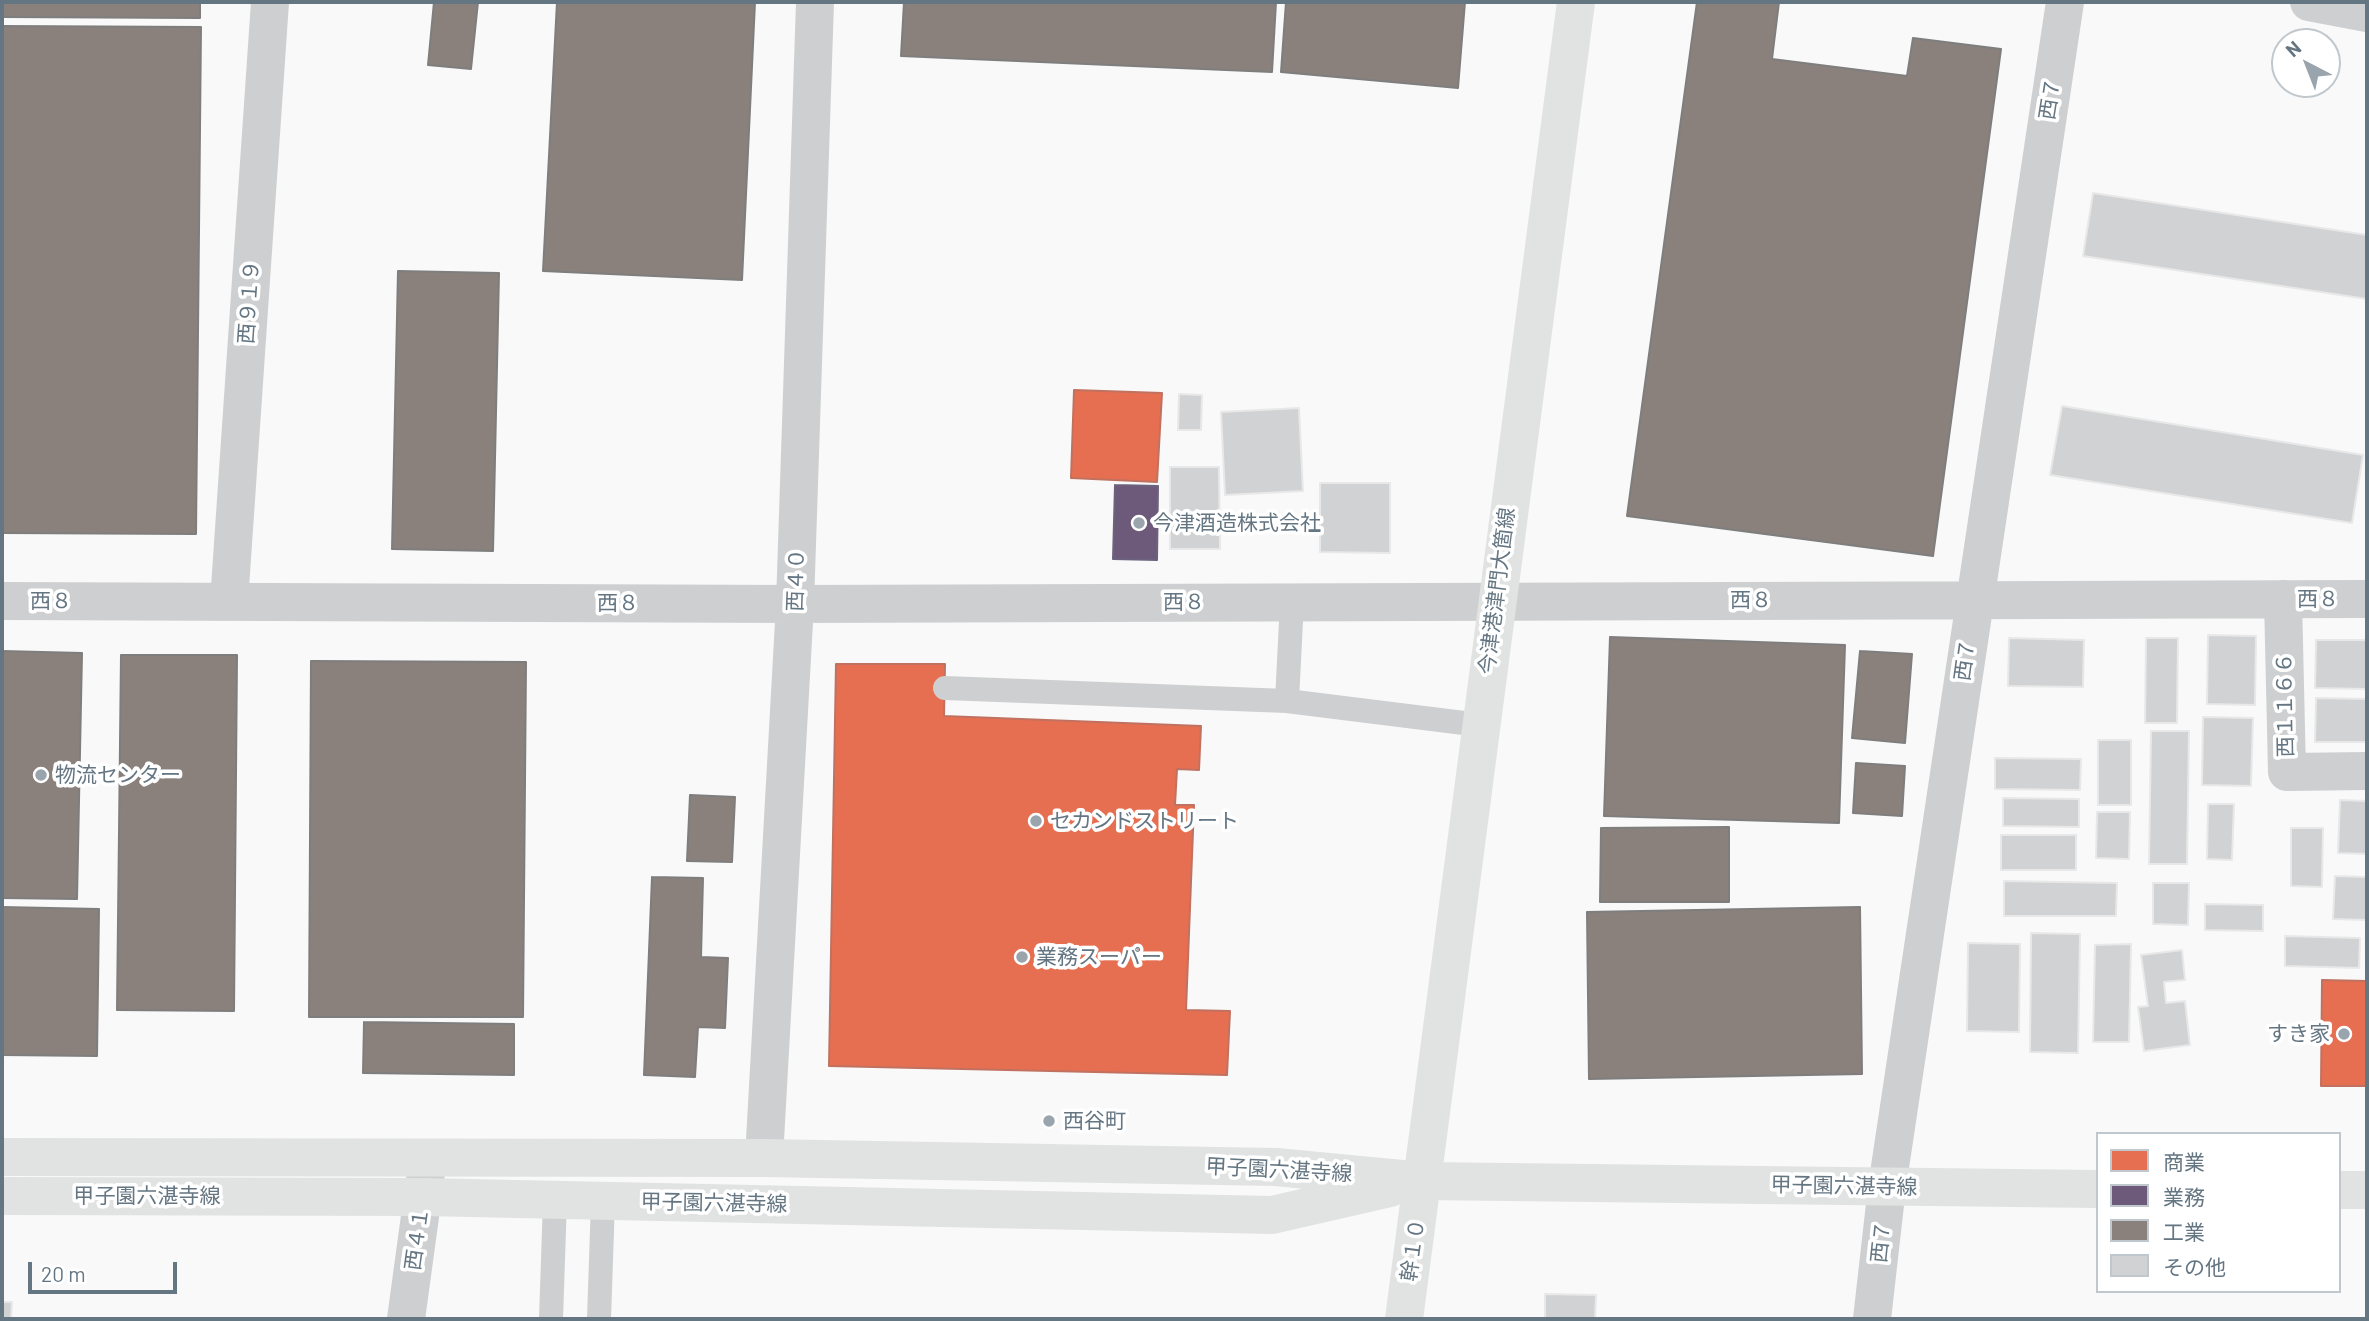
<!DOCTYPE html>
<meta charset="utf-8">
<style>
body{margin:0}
#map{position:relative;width:2369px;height:1321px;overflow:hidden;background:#f9f9f9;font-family:Barlow,"Noto Sans JP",sans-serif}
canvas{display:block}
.frame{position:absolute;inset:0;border:4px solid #657683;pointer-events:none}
.legend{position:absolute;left:2096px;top:1132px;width:245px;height:161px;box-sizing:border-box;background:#fff;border:2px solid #c1c8cd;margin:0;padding:9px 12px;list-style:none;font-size:21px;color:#657683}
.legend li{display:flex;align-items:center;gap:14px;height:35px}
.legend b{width:35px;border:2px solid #c1c8cd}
.north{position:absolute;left:2271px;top:28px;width:70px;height:70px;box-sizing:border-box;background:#fff;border:2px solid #c1c8cd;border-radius:50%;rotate:318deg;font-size:19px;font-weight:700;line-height:28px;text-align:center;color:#657683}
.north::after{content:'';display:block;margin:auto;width:24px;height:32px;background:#99a4ac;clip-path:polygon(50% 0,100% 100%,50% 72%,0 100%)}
.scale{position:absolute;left:28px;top:1262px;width:149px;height:32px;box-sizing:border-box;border:4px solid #657683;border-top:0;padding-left:9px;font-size:21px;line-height:24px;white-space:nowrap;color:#657683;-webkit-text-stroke:5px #fff;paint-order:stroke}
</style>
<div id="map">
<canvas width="2369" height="1321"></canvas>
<div class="frame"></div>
<ul class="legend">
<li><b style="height:19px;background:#e76f51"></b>商業</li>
<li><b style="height:19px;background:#6d597a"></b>業務</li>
<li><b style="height:19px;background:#8a817c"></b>工業</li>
<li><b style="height:19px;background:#d0d2d3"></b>その他</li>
</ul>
<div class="north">N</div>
<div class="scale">20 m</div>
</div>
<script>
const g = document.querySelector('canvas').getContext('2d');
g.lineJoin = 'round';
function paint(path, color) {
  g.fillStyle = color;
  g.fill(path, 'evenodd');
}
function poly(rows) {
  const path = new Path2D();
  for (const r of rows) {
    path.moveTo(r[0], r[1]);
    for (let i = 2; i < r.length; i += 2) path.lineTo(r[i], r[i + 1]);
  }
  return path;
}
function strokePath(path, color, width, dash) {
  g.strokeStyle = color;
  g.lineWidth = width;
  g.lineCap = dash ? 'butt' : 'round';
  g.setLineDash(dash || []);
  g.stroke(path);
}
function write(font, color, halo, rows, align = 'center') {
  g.font = font + ' Barlow,"Noto Sans JP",sans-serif';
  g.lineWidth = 7;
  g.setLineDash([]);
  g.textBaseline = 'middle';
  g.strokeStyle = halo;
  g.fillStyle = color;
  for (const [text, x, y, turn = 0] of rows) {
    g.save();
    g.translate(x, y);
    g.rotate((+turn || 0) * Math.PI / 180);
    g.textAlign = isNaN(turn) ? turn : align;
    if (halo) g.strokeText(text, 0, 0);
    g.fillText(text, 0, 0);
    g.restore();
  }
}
const shops = poly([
 [1074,390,1162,393,1157,482,1071,478,1074,390],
 [836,664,945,664,944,716,1201,726,1199,770,1177,769,1175,805,1194,805,1186,1010,1230,1011,1227,1075,829,1066,836,664],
 [2322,980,2367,981,2367,1086,2321,1086,2322,980]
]);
paint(shops, '#e76f51');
strokePath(shops, '#c07160', 2);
const offices = poly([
 [1115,485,1158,486,1157,560,1113,559,1115,485]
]);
paint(offices, '#6d597a');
strokePath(offices, '#6b627d', 2);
const industry = poly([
 [2,2,200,2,200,18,2,17,2,2],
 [434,2,478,2,471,69,428,65,434,2],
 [557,2,755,2,742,280,543,271,557,2],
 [904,2,1276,2,1272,72,901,56,904,2],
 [1286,2,1465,2,1458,88,1281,72,1286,2],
 [1697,2,1779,2,1772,59,1907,76,1913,38,2001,49,1933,556,1627,516,1697,2],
 [2,26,201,27,196,534,2,533,2,26],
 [398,271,499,273,493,551,392,549,398,271],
 [1610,637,1845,645,1839,823,1604,816,1610,637],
 [2,651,82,653,77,899,2,898,2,651],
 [1860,651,1912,654,1905,743,1852,738,1860,651],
 [121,655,237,655,234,1011,117,1010,121,655],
 [311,661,526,662,523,1017,309,1017,311,661],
 [1856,763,1905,766,1902,816,1853,813,1856,763],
 [690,795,735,797,732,862,687,861,690,795],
 [1729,827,1729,902,1600,902,1601,828,1729,827],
 [652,877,703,878,701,957,728,958,725,1028,698,1027,695,1077,644,1075,652,877],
 [2,907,99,909,97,1056,2,1055,2,907],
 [1860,907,1862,1074,1589,1079,1587,912,1860,907],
 [364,1022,514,1024,514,1075,363,1073,364,1022]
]);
paint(industry, '#8a817c');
strokePath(industry, '#7f7e7e', 2);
const building = poly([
 [2093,193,2367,235,2367,299,2083,256,2093,193],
 [1179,394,1202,395,1201,430,1178,430,1179,394],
 [2062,406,2363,455,2352,523,2050,475,2062,406],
 [1299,408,1303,491,1225,495,1221,412,1299,408],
 [1170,467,1219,467,1220,549,1170,549,1170,467],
 [1320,483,1390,483,1390,553,1320,552,1320,483],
 [2208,635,2256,636,2255,705,2207,704,2208,635],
 [2009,638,2084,640,2083,687,2008,686,2009,638],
 [2146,638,2178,638,2177,723,2145,723,2146,638],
 [2316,640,2367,640,2367,689,2315,688,2316,640],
 [2316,698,2367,699,2367,742,2315,742,2316,698],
 [2203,717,2253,718,2251,786,2202,785,2203,717],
 [2151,731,2189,731,2187,864,2149,864,2151,731],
 [2098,740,2131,740,2131,805,2098,805,2098,740],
 [1995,758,2081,759,2080,790,1995,789,1995,758],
 [2003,798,2079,799,2079,827,2003,826,2003,798],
 [2340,800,2367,801,2367,854,2338,853,2340,800],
 [2208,804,2234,804,2232,860,2207,859,2208,804],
 [2097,812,2130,812,2129,859,2096,858,2097,812],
 [2291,828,2323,828,2322,887,2291,886,2291,828],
 [2001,835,2076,835,2076,870,2001,870,2001,835],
 [2335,876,2367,877,2367,920,2333,919,2335,876],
 [2004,881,2117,883,2116,916,2004,916,2004,881],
 [2153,883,2189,883,2188,925,2153,924,2153,883],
 [2205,904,2263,905,2263,931,2205,930,2205,904],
 [2031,933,2080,934,2078,1053,2030,1052,2031,933],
 [2285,936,2360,938,2359,968,2285,966,2285,936],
 [1968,943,2020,944,2019,1032,1967,1031,1968,943],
 [2131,944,2129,1042,2093,1042,2095,945,2131,944],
 [2182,950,2185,980,2164,982,2166,1003,2185,1001,2190,1045,2144,1051,2138,1007,2148,1006,2141,955,2182,950],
 [1545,1294,1596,1295,1595,1319,1545,1319,1545,1294],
 [2,1302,12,1302,11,1319,2,1319,2,1302]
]);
paint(building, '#d0d2d3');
strokePath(building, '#e8e8e8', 2);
strokePath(poly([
 [945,688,1287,701,1480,725],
 [1287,701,1292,601],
 [551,1319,555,1200],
 [599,1319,603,1201]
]), '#cecfd0', 24);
strokePath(poly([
 [2309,2,2367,13],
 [2283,599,2287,772,2367,771],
 [2,601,795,604,2367,599],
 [229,602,270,2],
 [764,1158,795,604,815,2],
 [406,1319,427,1165],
 [1872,1319,1887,1187,2065,2]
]), '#cecfd0', 38);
strokePath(poly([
 [2,1157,764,1158,1276,1167,1423,1181,2098,1189],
 [2339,1190,2367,1190],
 [2,1196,423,1197,1272,1215,1390,1188],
 [1404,1319,1576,2]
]), '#e1e2e2', 38);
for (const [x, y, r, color] of [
 [1139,523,7,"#99a4ac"],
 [41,775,7,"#99a4ac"],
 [1036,821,7,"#99a4ac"],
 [1022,957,7,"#99a4ac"],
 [2344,1034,7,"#99a4ac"],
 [1049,1121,7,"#99a4ac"]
]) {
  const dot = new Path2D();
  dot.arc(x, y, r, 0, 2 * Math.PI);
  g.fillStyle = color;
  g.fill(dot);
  strokePath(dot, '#fff', 2.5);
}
write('21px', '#657683', '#fff', [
 ["西７",2050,99,-81],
 ["西９１９",249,302,-86],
 ["西４０",796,580,-88],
 ["今津港津門大箇線",1497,591,-83],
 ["西８",2318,599],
 ["西８",1751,600],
 ["西８",51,601],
 ["西８",1184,602],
 ["西８",618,603],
 ["西７",1965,660,-82],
 ["西１１６６",2285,705,-91],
 ["甲子園六湛寺線",1279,1170,3],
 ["甲子園六湛寺線",1844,1186,1],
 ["甲子園六湛寺線",147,1196],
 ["甲子園六湛寺線",714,1203,1],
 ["西４１",417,1239,-82],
 ["西７",1881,1242,-84],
 ["幹１０",1413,1250,-82]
]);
write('21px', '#657683', '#fff', [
 ["今津酒造株式会社",1153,523],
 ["物流センター",55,775],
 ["セカンドストリート",1050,821],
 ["業務スーパー",1036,957],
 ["すき家",2330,1034,"right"],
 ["西谷町",1063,1121]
], 'left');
</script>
